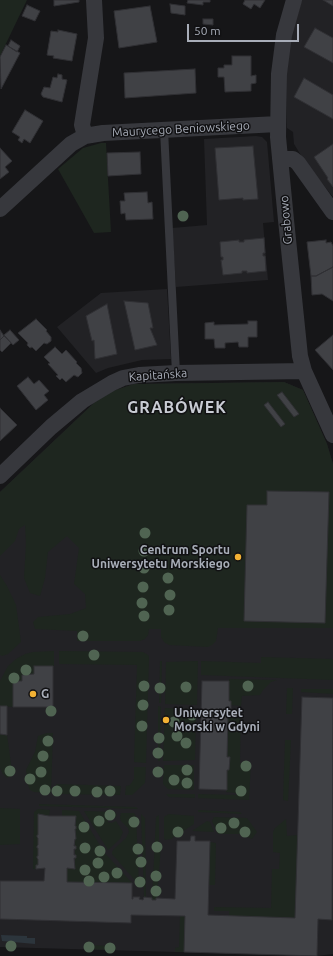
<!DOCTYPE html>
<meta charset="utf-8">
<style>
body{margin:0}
#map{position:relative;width:333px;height:956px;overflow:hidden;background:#161618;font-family:Ubuntu,sans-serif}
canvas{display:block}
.scale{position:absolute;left:187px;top:24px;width:112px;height:18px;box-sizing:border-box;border:2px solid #a8adb8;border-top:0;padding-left:5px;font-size:12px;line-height:14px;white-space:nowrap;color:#a8adb8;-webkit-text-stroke:3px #111113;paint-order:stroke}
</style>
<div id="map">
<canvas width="333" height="956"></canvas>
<div class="scale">50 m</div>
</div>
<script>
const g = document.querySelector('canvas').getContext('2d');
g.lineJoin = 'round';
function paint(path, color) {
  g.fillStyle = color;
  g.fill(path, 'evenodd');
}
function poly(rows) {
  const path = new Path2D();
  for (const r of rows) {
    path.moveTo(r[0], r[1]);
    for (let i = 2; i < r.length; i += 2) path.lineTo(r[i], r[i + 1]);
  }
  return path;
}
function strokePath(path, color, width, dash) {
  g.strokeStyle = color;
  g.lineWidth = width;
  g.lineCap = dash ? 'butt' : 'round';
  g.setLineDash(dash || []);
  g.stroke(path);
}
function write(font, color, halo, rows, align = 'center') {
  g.font = font + ' Ubuntu,sans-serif';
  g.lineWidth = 3;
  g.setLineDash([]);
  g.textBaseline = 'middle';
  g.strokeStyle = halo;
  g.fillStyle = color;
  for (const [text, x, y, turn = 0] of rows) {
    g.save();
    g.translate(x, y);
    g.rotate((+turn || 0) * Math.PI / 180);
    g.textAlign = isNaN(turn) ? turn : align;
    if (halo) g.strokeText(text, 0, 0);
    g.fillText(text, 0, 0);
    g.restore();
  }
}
paint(poly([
 [302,0,333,0,333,197,305,162,294,144,293,132,287,128,287,70,290,39],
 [256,136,262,137,267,142,274,222,263,223,268,280,176,287,172,228,207,225,204,139],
 [167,289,171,359,142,360,108,368,96,373,57,327,101,293],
 [284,382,303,390,327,444,333,464,333,954,317,956,0,947,0,492,94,403,113,391,134,384]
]), '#222225');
paint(poly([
 [0,0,27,0,0,56],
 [101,143,106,143,111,232,94,233,58,169,83,148],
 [284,382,303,390,327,444,333,464,333,628,218,628,216,641,212,645,208,647,169,645,164,642,161,637,161,629,149,629,148,635,145,639,140,641,77,641,77,631,35,629,33,622,38,617,70,614,86,608,85,594,74,584,79,548,67,536,48,552,45,578,40,596,30,593,24,578,26,543,25,525,19,529,15,541,0,556,0,492,94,403,113,391,134,384],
 [0,575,7,586,16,605,21,642,8,654,2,656,0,655],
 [54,651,54,666,34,666,34,674,22,675,22,681,13,682,13,707,0,706,0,681,8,666,16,659,25,654,33,652],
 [59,651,143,652,148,655,149,657,146,763,134,762,137,665,59,664],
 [261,657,333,659,333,680,201,675,201,661,261,663],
 [160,661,162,661,161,703,159,703],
 [198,661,197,705,165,704,166,662],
 [229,679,277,680,271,682,263,690,260,695,242,696,241,706,231,705,231,701,229,701],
 [287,688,293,688,292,714,286,714],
 [301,689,333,689,333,694,301,692],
 [158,706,161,707,160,761,158,761],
 [165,708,196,709,195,760,163,761],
 [231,710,241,711,240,763,251,763,249,800,198,798,198,794,237,795,236,793,226,792,227,770,229,770,230,757,227,757,228,714,231,714],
 [47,733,53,733,51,793,34,792,30,790,28,785,26,770,35,752,38,736],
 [0,734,7,735,12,771,11,776,7,778,3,774,0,768],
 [285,740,291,740,288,801,283,800],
 [164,765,194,765,194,790,168,789,163,784],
 [134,767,146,767,145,783,132,795,125,795,126,786,130,785,134,779],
 [56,784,121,786,120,795,56,794],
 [166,794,195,794,195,798,169,797],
 [39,804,136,807,138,809,39,806],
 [0,808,20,809,20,844,0,845],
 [38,809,50,810,49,816,38,814,38,835,37,837,38,838,38,845,37,846,38,848,38,856,37,858,38,859,38,865,36,869,33,869,34,812],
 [62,810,79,811,104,852,132,883,67,882,67,868,75,869,75,829,76,829,76,826,75,826,76,816,62,816],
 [198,810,240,812,242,814,198,812],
 [84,811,115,812,117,815,115,818,108,817,108,822,112,823,116,821,123,832,120,839,108,850],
 [121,813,134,813,136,816,139,885,112,854,112,852,114,849,126,838,129,832,128,828,121,821,120,817],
 [141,814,145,818,146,897,144,897],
 [169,814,194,816,194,824,171,839,165,840,164,838,164,817],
 [159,815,159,842,161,845,157,898,156,900,152,900,156,817],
 [214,817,247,818,257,832,252,839,241,834,218,834,212,821],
 [286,819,287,836,298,835,295,918,229,916,229,911,214,911,214,907,271,908,272,869,279,869,280,853,273,852,273,832,275,828],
 [207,821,210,822,214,832,192,831],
 [210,842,216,843,215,885,209,885],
 [180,916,185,916,184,952,175,952,175,948,179,947],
 [84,945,116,946,116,950,84,949]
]), '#1e261f');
paint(poly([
 [1,935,27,936,27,938,35,938,35,944,2,941]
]), '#2c353c');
const building = poly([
 [54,0,79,0,79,2,54,6,54,0],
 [188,0,210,0,210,2,203,2,203,5,187,3,188,0],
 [245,0,265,0,260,8,254,4,251,9,243,4,245,0],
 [323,0,333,0,333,6,323,0],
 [170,4,185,6,185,15,171,13,170,4],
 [27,5,40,11,35,21,22,16,27,5],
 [150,6,157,42,119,48,114,11,150,6],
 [203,19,213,19,213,25,203,24,203,19],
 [315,28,333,38,333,63,304,47,315,28],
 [58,30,77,34,72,61,53,58,54,56,47,55,51,31,58,32,58,30],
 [11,40,20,46,17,52,8,46,11,40],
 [6,45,20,53,1,89,0,57,6,45],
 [232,56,251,56,251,76,256,75,256,83,251,84,251,91,225,92,224,77,218,77,218,68,224,68,224,65,232,65,232,56],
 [195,69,196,93,125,98,124,73,195,69],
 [58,74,62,75,62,79,67,80,62,102,43,97,41,94,44,87,50,88,53,77,57,78,58,74],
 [304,78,333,95,333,119,294,97,304,78],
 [25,110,43,121,30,143,24,139,22,143,18,140,20,137,12,132,25,110],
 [333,144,333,187,327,179,328,178,314,157,333,144],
 [253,146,258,199,243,200,243,198,219,200,215,148,253,146],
 [0,148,12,161,5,167,9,172,0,179,0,148],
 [140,152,141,174,108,176,107,153,140,152],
 [147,192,148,203,152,202,153,219,126,220,125,213,121,214,120,201,125,201,124,193,147,192],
 [264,238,265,253,263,253,263,256,265,256,266,271,247,273,247,271,242,271,242,273,223,275,221,260,223,260,223,257,221,257,220,242,239,240,239,242,244,242,244,240,264,238],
 [326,240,326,243,331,242,333,246,333,267,316,276,311,276,307,242,326,240],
 [333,267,333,301,322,294,312,295,311,276,316,276,333,267],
 [124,301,148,303,153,328,150,328,157,345,135,350,124,301],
 [107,304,117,354,95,359,94,340,92,341,86,316,107,304],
 [36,319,47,330,46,331,51,337,51,341,47,344,44,343,36,351,32,347,30,348,27,345,28,343,18,333,36,319],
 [248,321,257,321,257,337,248,337,248,347,239,347,238,342,225,343,225,348,215,348,214,339,205,339,205,323,214,322,214,325,248,324,248,321],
 [0,330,4,336,0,340,0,330],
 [10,330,19,340,13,345,4,335,10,330],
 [333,335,333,370,315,350,333,335],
 [4,336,11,343,2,352,0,350,0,340,4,336],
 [55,347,62,354,66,350,77,362,76,363,81,368,82,373,78,377,74,375,66,382,62,378,60,380,56,376,58,375,48,364,50,363,44,357,55,347],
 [28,377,34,384,39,380,49,391,44,395,48,400,36,410,17,386,28,377],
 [282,392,299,414,294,417,277,395,282,392],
 [268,402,285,424,281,427,264,405,268,402],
 [0,408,17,425,0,441,0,408],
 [267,491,329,492,325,623,244,621,247,505,267,505,267,491],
 [34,666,53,666,53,707,13,707,13,681,22,681,22,675,34,674,34,666],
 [202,681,229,681,229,701,231,701,231,715,228,714,227,757,230,757,229,770,227,770,227,790,199,789,202,681],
 [302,697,333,698,332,920,318,919,317,956,184,952,185,916,131,915,131,923,0,919,0,881,44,881,45,868,36,869,36,865,38,865,38,859,37,858,37,856,38,856,38,848,37,848,37,846,38,845,38,838,37,837,37,835,38,835,38,814,49,816,76,816,75,826,76,826,76,829,75,829,76,839,75,839,74,846,76,846,76,849,74,849,74,855,76,855,76,858,74,858,75,869,67,868,67,882,132,883,132,899,133,899,133,897,140,897,139,899,143,900,144,897,152,898,152,900,156,900,156,898,175,899,177,841,190,841,191,836,195,836,195,841,210,841,208,915,295,918,302,697],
 [0,706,7,706,7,735,0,734,0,706]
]);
paint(building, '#404145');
strokePath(building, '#303034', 1);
strokePath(poly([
 [164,130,176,373]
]), '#37383d', 8);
strokePath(poly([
 [294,0,284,35,279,74,278,137,286,220,300,356,304,371,333,435],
 [85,136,82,125,96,38,94,0],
 [280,159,293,159,298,163,333,212],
 [0,209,71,144,85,136,103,133,278,124],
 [0,476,51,427,82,401,112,383,123,378,139,375,176,373,304,371]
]), '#37383d', 16);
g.fillStyle = '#506452';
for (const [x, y] of [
 [183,216],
 [145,533],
 [144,551],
 [144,568],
 [168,578],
 [143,587],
 [170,595],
 [142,603],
 [169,610],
 [144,616],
 [83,636],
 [94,655],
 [26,670],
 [14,678],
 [144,686],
 [248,686],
 [186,687],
 [160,688],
 [143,705],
 [51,711],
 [192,715],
 [174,722],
 [142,726],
 [177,736],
 [159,738],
 [48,741],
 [186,743],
 [158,753],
 [43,756],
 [246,766],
 [187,770],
 [10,771],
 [41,772],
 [158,772],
 [30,779],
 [174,780],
 [187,783],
 [45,790],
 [57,791],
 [75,791],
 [110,791],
 [241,791],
 [97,792],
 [110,815],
 [99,821],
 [134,822],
 [234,823],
 [84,827],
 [221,828],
 [178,832],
 [245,832],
 [157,847],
 [85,848],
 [138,849],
 [100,851],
 [141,862],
 [98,863],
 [85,870],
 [117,873],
 [156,876],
 [104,877],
 [89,881],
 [140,882],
 [156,891],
 [11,946],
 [89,947],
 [110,948]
]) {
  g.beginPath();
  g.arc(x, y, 5.5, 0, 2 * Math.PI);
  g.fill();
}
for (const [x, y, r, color] of [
 [238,557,4,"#f2b134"],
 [33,694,4,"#f2b134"],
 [166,720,4,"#f2b134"]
]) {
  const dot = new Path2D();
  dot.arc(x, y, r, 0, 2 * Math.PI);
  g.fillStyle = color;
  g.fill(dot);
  strokePath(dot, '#111113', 1.5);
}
write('12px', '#a8adb8', '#111113', [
 ["Maurycego Beniowskiego",181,129,-3],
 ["Grabowo",286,220,-95],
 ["Kapitańska",158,375,-4]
]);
write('bold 12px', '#a8adb8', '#111113', [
 ["Centrum Sportu",230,550,"right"],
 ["Uniwersytetu Morskiego",230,564,"right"],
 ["G",41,694],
 ["Uniwersytet",174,713],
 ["Morski w Gdyni",174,727]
], 'left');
g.letterSpacing = '1px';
write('bold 16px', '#c9ccd4', '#111113', [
 ["GRABÓWEK",177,408]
]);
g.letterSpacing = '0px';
</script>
